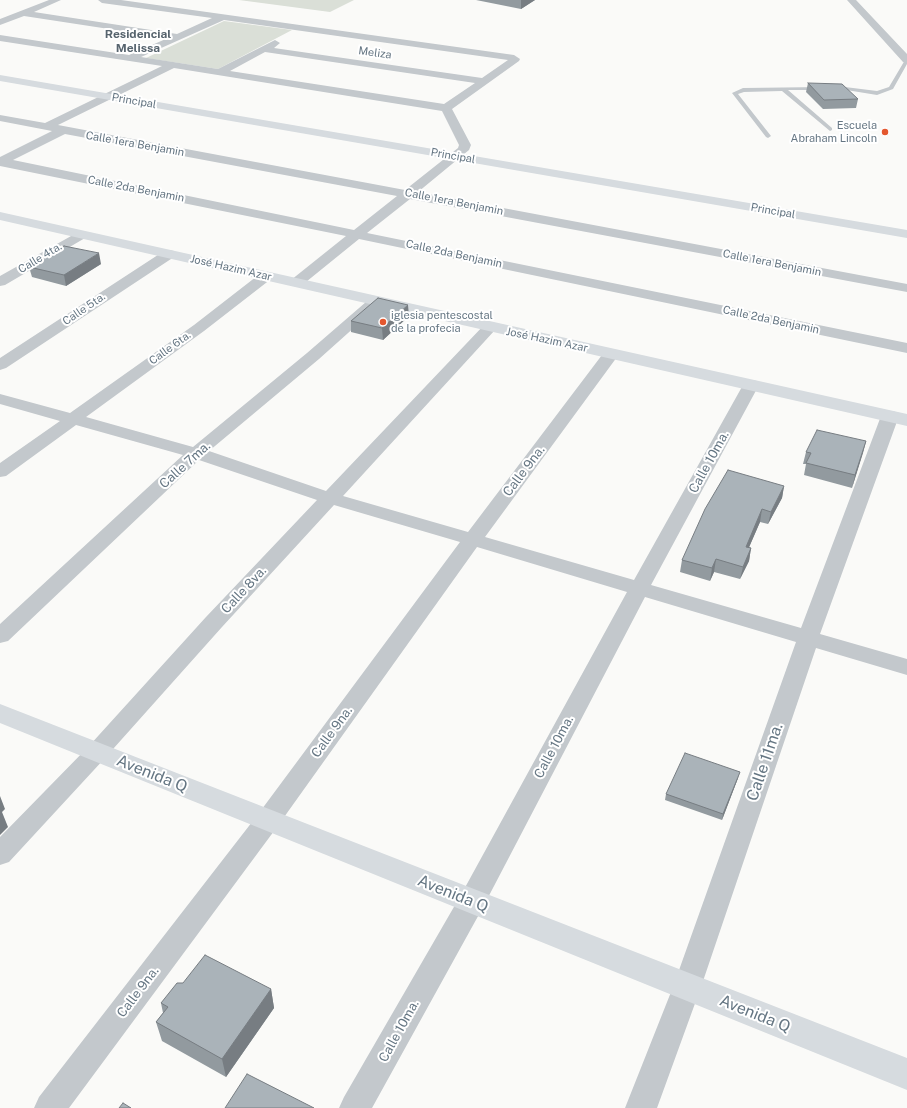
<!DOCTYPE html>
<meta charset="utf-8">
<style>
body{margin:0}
canvas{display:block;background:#fafaf8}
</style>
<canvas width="907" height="1108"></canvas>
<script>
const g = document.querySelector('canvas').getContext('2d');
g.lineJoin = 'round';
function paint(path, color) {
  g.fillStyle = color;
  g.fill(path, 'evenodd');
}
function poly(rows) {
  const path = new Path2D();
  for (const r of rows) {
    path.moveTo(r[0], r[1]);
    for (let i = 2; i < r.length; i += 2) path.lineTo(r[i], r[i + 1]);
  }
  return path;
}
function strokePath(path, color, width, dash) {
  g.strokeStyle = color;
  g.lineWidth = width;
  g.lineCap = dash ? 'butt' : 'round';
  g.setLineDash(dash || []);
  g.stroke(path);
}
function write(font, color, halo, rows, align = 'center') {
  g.font = font + ' "Public Sans",sans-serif';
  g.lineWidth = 4;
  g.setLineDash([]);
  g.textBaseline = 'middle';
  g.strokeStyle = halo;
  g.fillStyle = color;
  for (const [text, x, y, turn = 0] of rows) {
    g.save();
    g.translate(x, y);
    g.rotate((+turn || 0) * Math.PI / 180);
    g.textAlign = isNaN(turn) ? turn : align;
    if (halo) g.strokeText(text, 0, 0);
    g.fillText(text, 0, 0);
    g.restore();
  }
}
paint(poly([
 [239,0,354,0,330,12],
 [224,21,292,30,218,69,146,58]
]), '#dadfd7');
paint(poly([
 [907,59,907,64,893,89,877,95,834,88,837,86,877,91,889,87,905,60,907,59],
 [823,87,824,88,821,90,788,90,832,128,832,130,830,131,782,91,744,92,738,94,771,136,768,138,766,137,732,93,743,88,823,87]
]), '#c3c8cc');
paint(poly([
 [49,0,61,0,34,12,177,34,212,18,102,3,98,0,121,0,514,55,520,59,519,61,452,109,471,145,469,150,418,192,907,284,907,292,410,199,367,233,907,343,907,353,359,239,301,286,291,286,289,283,291,280,346,236,0,166,0,157,52,131,0,121,0,115,45,123,162,66,0,41,0,35,129,55,168,38,24,16,0,25,0,19,49,0],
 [224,20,508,60,482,78,274,48,280,43,275,40,218,69,141,57,224,20],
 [265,52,475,83,444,104,230,71,265,52],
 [174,68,442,111,459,145,458,148,405,190,58,125,174,68],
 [65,134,397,196,354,230,13,160,65,134],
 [847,0,856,0,907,54,907,63,903,62,847,0],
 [80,231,85,232,87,235,85,238,5,285,0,286,0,276,80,231],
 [169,250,174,251,176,254,174,257,6,368,0,370,0,358,164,251,169,250],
 [266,272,271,273,273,276,271,279,204,331,86,417,193,447,307,353,366,302,376,302,378,305,376,308,319,359,209,451,326,491,485,324,495,324,498,327,495,330,343,496,468,532,605,351,617,351,619,354,617,357,485,537,634,580,743,385,745,381,751,380,757,381,759,385,651,585,801,628,881,416,884,412,890,411,896,412,899,416,820,634,907,659,907,675,816,648,701,987,657,1108,625,1108,673,987,796,642,645,597,482,909,372,1108,339,1108,344,1097,462,893,627,592,477,547,277,827,69,1108,34,1108,39,1097,259,813,460,542,334,505,222,627,105,758,9,862,0,865,0,837,89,746,206,617,317,500,199,460,8,641,0,643,0,624,183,455,76,425,6,476,0,477,0,463,60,421,0,404,0,394,70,413,194,325,261,273,266,272]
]), '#c3c8cc');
paint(poly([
 [0,75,907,230,907,238,0,81,0,75],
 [0,212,907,414,907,426,0,220,0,212],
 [0,704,907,1058,907,1090,0,723,0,704]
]), '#d6dbdf');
paint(poly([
 [476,0,535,0,521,9],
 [808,83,858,99,856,108,823,109,806,92],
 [101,264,66,286,32,277,29,267],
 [409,316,383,340,351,332,351,321],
 [866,441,852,488,804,475,806,464,803,464,806,452],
 [784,486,782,498,768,524,760,522,749,547,751,548,749,561,740,579,714,572,710,581,680,572,682,560],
 [738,778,722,820,665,800,666,794],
 [183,983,271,989,274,1008,226,1077,162,1041,156,1022,163,1013,161,1003]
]), '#929a9f');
paint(poly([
 [521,0,535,0,521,9],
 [99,253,101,264,66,286,64,275],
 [408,305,409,316,383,340,382,328],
 [866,441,863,453,852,488,855,475],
 [784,486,782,498,768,524,771,512],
 [762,509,760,522,744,559,746,547],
 [751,548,749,561,740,579,743,567],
 [716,559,714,572,710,581,712,568],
 [740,772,738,778,722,820,723,814],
 [0,796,5,809,2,812,8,827,0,835],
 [271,989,274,1008,226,1077,222,1059]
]), '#777d82');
const building = poly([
 [808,83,842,84,858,99,824,100,808,83],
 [64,246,99,253,64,275,29,267,64,246],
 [378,298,408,305,382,328,351,321,378,298],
 [817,430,866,441,855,475,806,463,811,453,806,452,817,430],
 [728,470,784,486,771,512,762,509,746,547,751,548,743,567,716,559,712,568,682,560,705,509,728,470],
 [685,753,740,772,723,814,666,794,685,753],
 [205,955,271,989,222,1059,156,1022,168,1007,161,1003,177,983,183,983,205,955],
 [247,1074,314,1108,225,1108,247,1074],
 [123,1103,131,1108,119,1108,123,1103]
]);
paint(building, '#aab3b9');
strokePath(building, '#777d82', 1);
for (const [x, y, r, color] of [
 [885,132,4,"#e4572e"],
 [383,322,4,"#e4572e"]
]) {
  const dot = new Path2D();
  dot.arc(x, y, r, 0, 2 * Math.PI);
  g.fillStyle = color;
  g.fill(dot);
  strokePath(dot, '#fff', 1.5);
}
write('11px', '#657683', '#fff', [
 ["Meliza",375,53,8],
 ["Principal",134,101,10],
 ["Calle 1era Benjamin",135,144,10],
 ["Principal",453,156,10],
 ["Calle 2da Benjamin",136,189,11],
 ["Calle 1era Benjamin",454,202,11],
 ["Principal",773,211,10],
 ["Calle 2da Benjamin",454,254,12],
 ["Calle 4ta.",40,258,-31],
 ["Calle 1era Benjamin",772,263,11],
 ["José Hazim Azar",231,268,13],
 ["Calle 5ta.",84,309,-34],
 ["Calle 2da Benjamin",771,320,12],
 ["José Hazim Azar",547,340,12],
 ["Calle 6ta.",170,348,-36]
]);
write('11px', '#657683', '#fff', [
 ["Escuela",877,126],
 ["Abraham Lincoln",877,139],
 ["iglesia pentescostal",391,316,"left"],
 ["de la profecia",391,329,"left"]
], 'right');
write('bold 12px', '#57646e', '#fff', [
 ["Residencial",138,34],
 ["Melissa",138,48]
]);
write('13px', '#657683', '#fff', [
 ["Calle 10ma.",709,462,-61],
 ["Calle 7ma.",185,465,-42],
 ["Calle 9na.",524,471,-53],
 ["Calle 8va.",244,590,-47],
 ["Calle 9na.",332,732,-54],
 ["Calle 10ma.",554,747,-62],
 ["Calle 9na.",138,992,-53],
 ["Calle 10ma.",399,1031,-61]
]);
write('16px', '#657683', '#fff', [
 ["Calle 11ma.",765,762,-71],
 ["Avenida Q",152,774,22],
 ["Avenida Q",453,894,22],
 ["Avenida Q",755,1014,22]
]);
</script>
